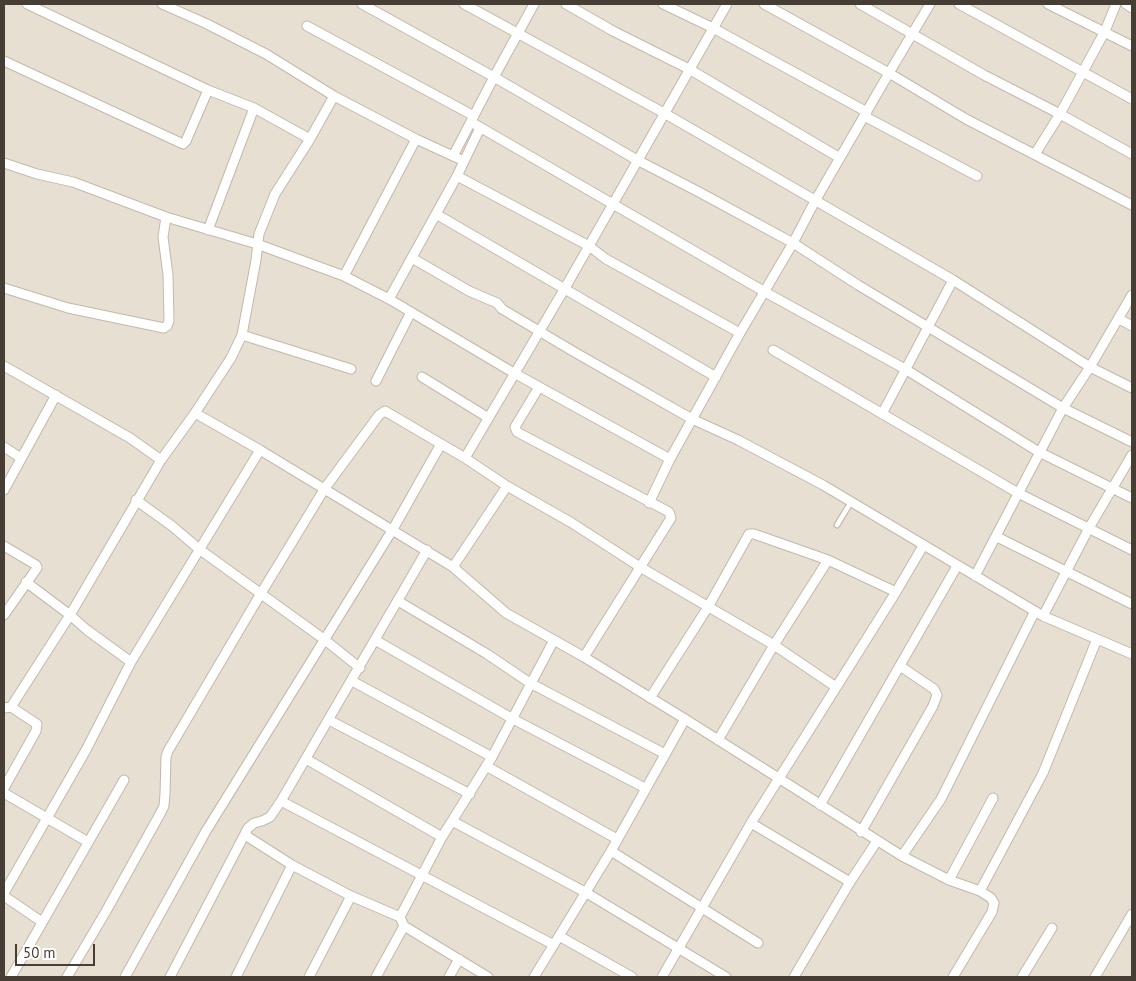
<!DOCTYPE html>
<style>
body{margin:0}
#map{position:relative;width:1136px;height:981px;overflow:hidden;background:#f3eee4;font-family:"PT Sans",sans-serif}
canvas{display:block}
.frame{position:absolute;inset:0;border:5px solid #463e34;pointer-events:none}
.scale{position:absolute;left:15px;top:944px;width:80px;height:22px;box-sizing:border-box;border:2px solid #463e34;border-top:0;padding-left:6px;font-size:15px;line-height:18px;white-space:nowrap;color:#463e34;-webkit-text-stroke:4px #fff;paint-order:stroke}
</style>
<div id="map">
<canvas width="1136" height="981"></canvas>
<div class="frame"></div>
<div class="scale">50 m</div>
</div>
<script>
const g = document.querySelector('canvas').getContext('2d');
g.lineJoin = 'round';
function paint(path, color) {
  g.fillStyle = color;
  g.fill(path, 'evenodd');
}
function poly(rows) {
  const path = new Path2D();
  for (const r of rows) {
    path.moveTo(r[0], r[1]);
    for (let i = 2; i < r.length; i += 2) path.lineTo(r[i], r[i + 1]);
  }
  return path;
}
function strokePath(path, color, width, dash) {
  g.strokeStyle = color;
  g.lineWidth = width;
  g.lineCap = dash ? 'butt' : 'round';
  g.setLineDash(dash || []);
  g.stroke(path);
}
paint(poly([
 [4,4,1132,4,1132,977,4,977]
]), '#e7e0d2');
const service = poly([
 [837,525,851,502]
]);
const minor = poly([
 [27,4,208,90,254,108,310,139],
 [162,4,205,23,266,54,334,96,416,139,464,161],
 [362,4,494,77,637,160,699,192,793,243,858,285,1063,408,1132,442],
 [464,4,664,113,953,280,1090,367,1132,388],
 [566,4,613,31,689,69,840,158],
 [663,4,713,28,867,112],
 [764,4,889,73,966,119,1132,205],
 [860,4,984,75,1060,114,1132,154],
 [959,4,1132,99],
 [1048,4,1132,46],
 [1126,4,1132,8],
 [307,26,474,116],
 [4,61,183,144,186,141,208,90],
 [864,116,977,176],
 [471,122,765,292,905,369,1039,452,1132,498],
 [1035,154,1060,114,1105,31,1116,4],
 [453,156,494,77,534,4],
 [4,163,37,174,73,182,166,217,257,244,344,276,389,299,514,373,670,459],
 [457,176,589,246,606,259,740,333],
 [436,214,716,377],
 [208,230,254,108],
 [412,258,469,291,497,303,502,309,576,353,692,419,738,440,823,485,1043,616,1097,639,1043,773,980,891],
 [344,276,416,139],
 [4,288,68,308,164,328,167,326,169,321,168,275,163,237,166,217],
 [389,299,457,176,480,128],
 [1119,319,1132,326],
 [242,335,351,369],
 [773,350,1018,493,1132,550],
 [4,366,130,438,161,460],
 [422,377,487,417],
 [376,381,411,312],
 [539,387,515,427,517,432,669,512,671,518,584,657],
 [195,413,260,450,453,567,506,613,584,657,685,719,902,856,949,880,980,891,991,898,994,903,992,912,953,977],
 [882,414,953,280],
 [4,447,21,458],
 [465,458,565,288,727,4],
 [4,490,56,395],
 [136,500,172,526,199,549,325,640,360,668],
 [649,503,670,459,740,333,793,243,815,201,889,73,930,4],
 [997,537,1132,604],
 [4,546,36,565,37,568,4,615],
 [453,567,507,486],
 [975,576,1063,408,1090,367,1132,295],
 [26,582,70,615,87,630,131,662],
 [398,601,487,654,530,683,665,754],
 [1043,616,1089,528,1132,455],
 [1097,639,1132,654],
 [375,640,513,719,645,788],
 [352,681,492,757],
 [650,698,708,607,749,534,754,534,828,560],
 [4,708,11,707,70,615,161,460,195,413,231,358,242,335,256,260,259,234,275,194,310,139,334,96],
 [329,720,470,794],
 [718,740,774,645,828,560,896,592],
 [306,759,442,837],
 [486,766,617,839],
 [4,788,36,731,37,724,11,707],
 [4,793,88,842],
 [281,801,554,945],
 [820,805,957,566],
 [452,821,585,892,726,977],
 [751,823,850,882],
 [861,832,933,706,937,695,934,689,900,666],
 [245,835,292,865,351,896,400,917,404,926,488,977],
 [611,851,758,943],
 [902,856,941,799,1035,611],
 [949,880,993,798],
 [4,893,86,750,131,662,260,450],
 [4,896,42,922],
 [400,917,442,837,492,757,554,640],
 [559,936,632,977],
 [11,977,124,780],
 [67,977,105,913,160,814,164,806,165,794,166,757,168,751,260,595,325,488,379,415,385,411,465,458,507,486,572,523,640,567,774,645,836,687],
 [125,977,206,831,393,529,441,444],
 [170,977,248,828,254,823,262,821,270,817,281,801,427,550],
 [236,977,292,865],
 [309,977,351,896],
 [376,977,404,926],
 [449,977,459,959],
 [534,977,611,851,685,719],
 [662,977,751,823,896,592,923,546],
 [794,977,850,882,877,841],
 [1022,977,1052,928],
 [1095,977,1132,914]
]);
strokePath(service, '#c2b8a9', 7);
strokePath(minor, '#c2b8a9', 11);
strokePath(service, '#fff', 4.5);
strokePath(minor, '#fff', 9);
</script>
